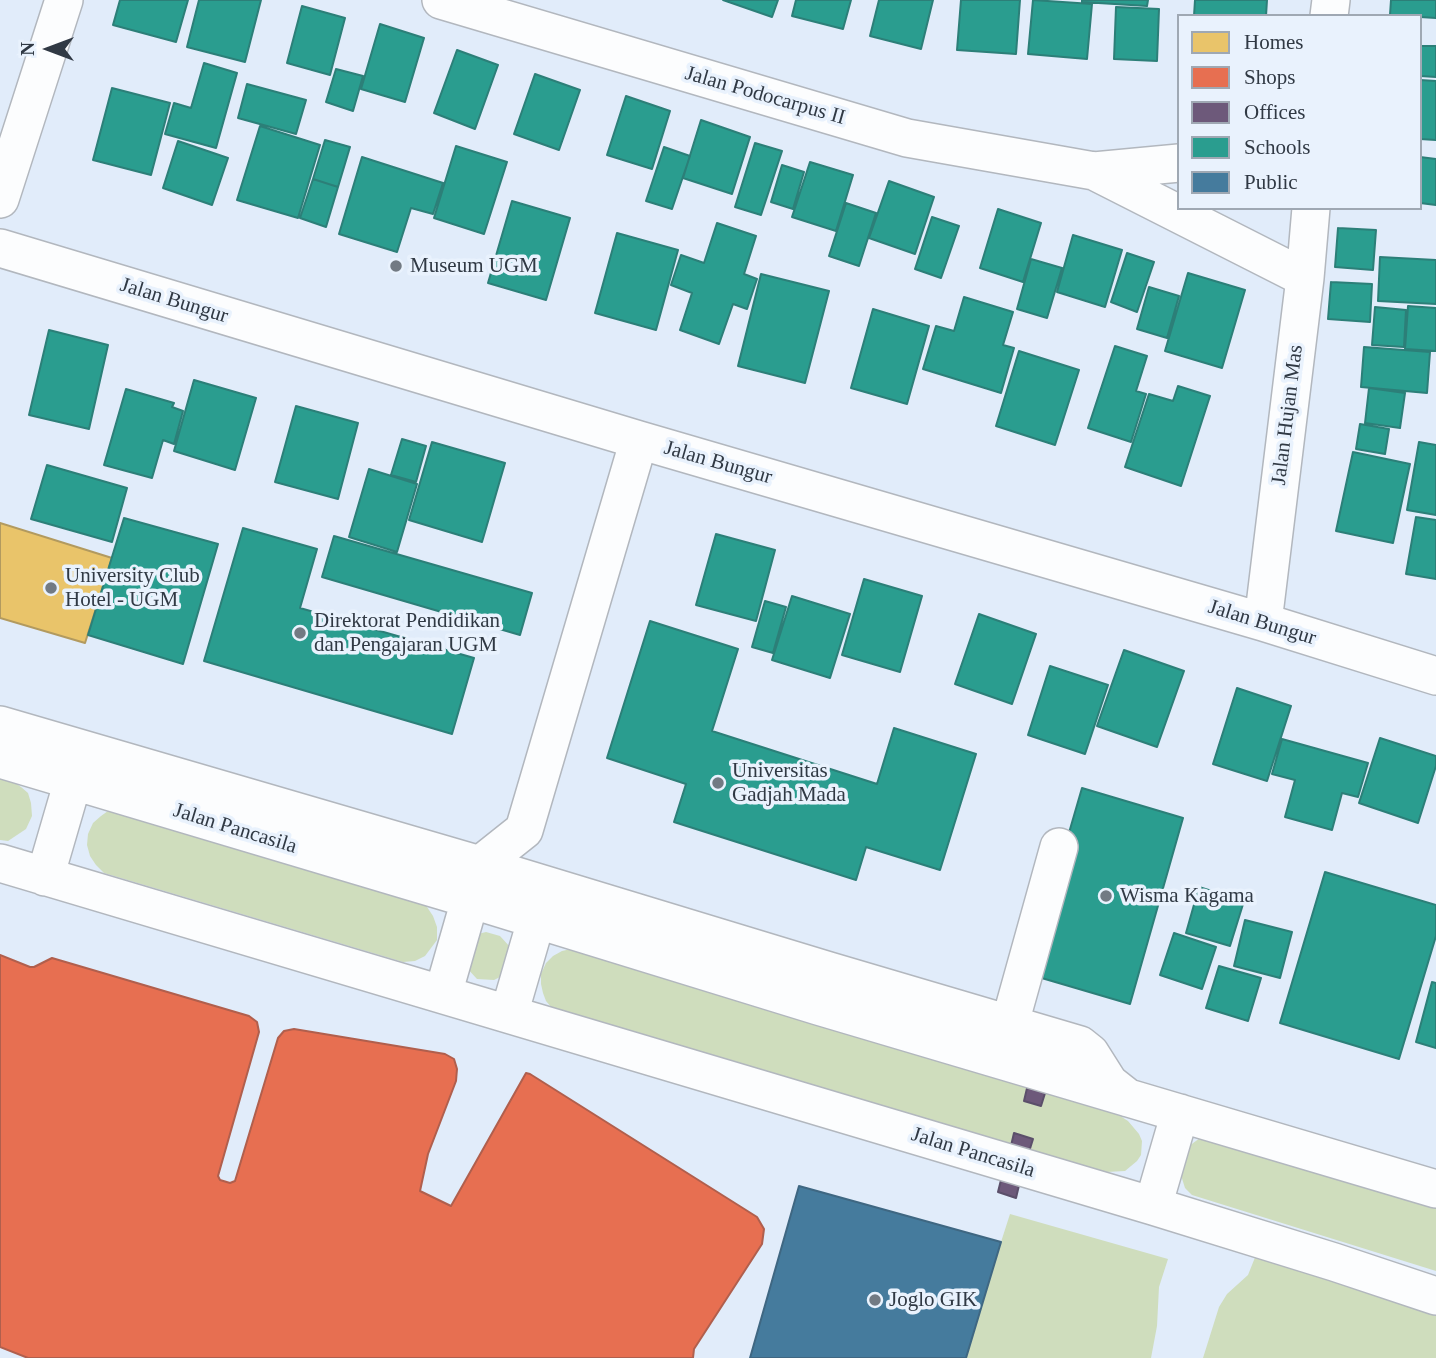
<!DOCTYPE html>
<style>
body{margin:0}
#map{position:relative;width:1436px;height:1358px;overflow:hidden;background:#eef3f8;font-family:Georgia,serif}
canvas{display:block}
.legend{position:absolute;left:1177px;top:14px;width:245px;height:196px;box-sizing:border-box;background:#e9f2fd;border:2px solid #9fa8b3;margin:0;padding:9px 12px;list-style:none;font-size:21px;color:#303944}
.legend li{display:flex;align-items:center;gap:14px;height:35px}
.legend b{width:35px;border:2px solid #9fa8b3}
.north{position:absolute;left:14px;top:14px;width:70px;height:70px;-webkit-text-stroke:5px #e9f2fd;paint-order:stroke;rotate:270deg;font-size:19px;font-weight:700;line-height:28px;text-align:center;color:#303944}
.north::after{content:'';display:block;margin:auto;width:24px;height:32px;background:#303944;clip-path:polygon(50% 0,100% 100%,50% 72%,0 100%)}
</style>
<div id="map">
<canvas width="1436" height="1358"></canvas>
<ul class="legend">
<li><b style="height:19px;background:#e9c46a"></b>Homes</li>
<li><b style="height:19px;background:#e76f51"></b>Shops</li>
<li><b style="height:19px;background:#6d597a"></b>Offices</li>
<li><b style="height:19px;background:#2a9d8f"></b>Schools</li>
<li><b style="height:19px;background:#457b9d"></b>Public</li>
</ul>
<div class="north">N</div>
</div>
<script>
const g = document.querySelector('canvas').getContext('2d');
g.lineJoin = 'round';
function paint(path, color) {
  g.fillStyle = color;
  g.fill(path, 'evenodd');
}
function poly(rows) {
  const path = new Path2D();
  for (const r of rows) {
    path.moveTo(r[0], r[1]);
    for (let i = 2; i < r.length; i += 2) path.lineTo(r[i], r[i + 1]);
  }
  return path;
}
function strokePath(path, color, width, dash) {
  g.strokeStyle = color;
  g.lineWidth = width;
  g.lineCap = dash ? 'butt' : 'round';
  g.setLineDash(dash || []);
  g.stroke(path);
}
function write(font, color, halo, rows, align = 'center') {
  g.font = font + ' Georgia,serif';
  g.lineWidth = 7;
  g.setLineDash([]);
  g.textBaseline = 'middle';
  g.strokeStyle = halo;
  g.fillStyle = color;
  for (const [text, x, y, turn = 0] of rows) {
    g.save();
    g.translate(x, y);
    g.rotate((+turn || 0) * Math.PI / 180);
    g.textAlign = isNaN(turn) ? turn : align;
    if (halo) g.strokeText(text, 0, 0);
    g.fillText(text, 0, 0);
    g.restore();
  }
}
paint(poly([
 [0,0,1436,0,1436,1358,0,1358],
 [1179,16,1420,16,1420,208,1179,208]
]), '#e1ecfa');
paint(poly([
 [0,777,11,780,21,787,28,793,31,803,32,816,26,829,8,841,0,840],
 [118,809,418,900,427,907,433,916,437,927,437,940,425,956,415,961,403,962,104,873,96,865,90,856,87,845,88,834,93,823,101,816,108,811],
 [486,932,500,936,510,947,502,976,494,980,477,979,466,967,478,934],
 [571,949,1117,1114,1128,1121,1139,1134,1142,1141,1141,1155,1137,1161,1125,1171,1106,1172,1098,1171,552,1008,546,1001,543,993,541,984,541,974,546,963,553,956,562,951],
 [1200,1138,1436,1203,1436,1271,1192,1195,1185,1188,1179,1169,1185,1149],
 [1010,1214,1168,1259,1159,1287,1157,1326,1151,1358,966,1358,1001,1242],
 [1256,1255,1409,1305,1436,1316,1436,1358,1203,1358,1219,1307,1227,1294,1248,1275]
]), '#cfddbd');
const homes = poly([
 [0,523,112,558,85,643,0,618,0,523]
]);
paint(homes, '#e9c46a');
strokePath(homes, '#b29a5f', 2);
const shops = poly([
 [0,955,30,967,34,967,52,958,249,1016,257,1022,259,1032,218,1176,220,1180,230,1183,235,1181,278,1038,284,1031,294,1029,445,1054,454,1059,457,1069,456,1081,428,1154,420,1191,451,1206,526,1073,530,1074,757,1217,764,1229,762,1244,694,1349,693,1358,28,1358,0,1347,0,955]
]);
paint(shops, '#e76f51');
strokePath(shops, '#b05f4d', 2);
const offices = poly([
 [1028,1084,1046,1090,1041,1106,1024,1101,1028,1084],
 [1014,1133,1033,1139,1028,1155,1010,1150,1014,1133],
 [1002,1176,1020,1181,1016,1198,998,1192,1002,1176]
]);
paint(offices, '#6d597a');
strokePath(offices, '#5b4f6a', 2);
const schools = poly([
 [120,0,188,0,176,42,113,25,120,0],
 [199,0,261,0,245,62,187,47,199,0],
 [723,0,778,0,772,17,723,0],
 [796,0,851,0,843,29,792,16,796,0],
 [879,0,933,0,921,49,870,36,879,0],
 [961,0,1020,0,1016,54,957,50,961,0],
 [1033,0,1092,4,1087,59,1028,54,1033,0],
 [1082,0,1148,0,1147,6,1082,2,1082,0],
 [1195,0,1267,0,1266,16,1194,16,1195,0],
 [1391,0,1436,0,1436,18,1420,17,1420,16,1390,15,1391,0],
 [302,6,345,18,330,75,287,63,302,6],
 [1116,7,1159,9,1157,61,1114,59,1116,7],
 [380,24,424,38,405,102,361,89,380,24],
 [1420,46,1436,46,1436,77,1420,76,1420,46],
 [457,50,498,65,475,129,434,113,457,50],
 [204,63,237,73,216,148,165,134,174,103,191,108,204,63],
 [336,69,363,76,353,111,326,102,336,69],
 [535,74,580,90,559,150,514,134,535,74],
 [1420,80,1436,81,1436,140,1420,139,1420,80],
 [247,84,306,100,296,134,238,118,247,84],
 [112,88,170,103,151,175,93,160,112,88],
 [626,96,670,111,652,169,607,155,626,96],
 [701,120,750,137,732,194,683,178,701,120],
 [260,126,320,145,298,218,237,200,260,126],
 [325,140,350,147,338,187,313,179,325,140],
 [178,141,228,158,212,205,163,188,178,141],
 [755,143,782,151,761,215,735,207,755,143],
 [456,146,507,162,484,234,434,218,456,146],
 [664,147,690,156,672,209,646,201,664,147],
 [362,157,443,183,433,214,411,208,397,252,339,234,362,157],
 [1420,157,1436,159,1436,205,1420,203,1420,157],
 [810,162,853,175,836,231,792,217,810,162],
 [782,165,804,172,793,209,771,202,782,165],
 [313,179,338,187,326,227,300,218,313,179],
 [889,181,934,197,915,254,869,238,889,181],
 [512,201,570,218,546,300,488,283,512,201],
 [846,203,876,213,859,266,829,256,846,203],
 [998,209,1041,223,1023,282,980,268,998,209],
 [932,217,959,226,941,278,915,269,932,217],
 [717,223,756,236,744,274,757,279,747,309,733,304,719,344,680,330,692,293,671,285,681,255,704,263,717,223],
 [1338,228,1376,230,1373,270,1335,267,1338,228],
 [617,233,678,250,656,330,595,313,617,233],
 [1073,235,1122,250,1105,307,1057,292,1073,235],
 [1127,253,1154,262,1137,312,1111,302,1127,253],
 [1380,257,1436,260,1436,304,1378,301,1380,257],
 [1031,259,1062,268,1047,318,1017,309,1031,259],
 [1188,273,1245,290,1222,368,1165,351,1188,273],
 [761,274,829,291,805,383,738,366,761,274],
 [1331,282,1372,284,1370,322,1328,319,1331,282],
 [1149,287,1179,296,1167,338,1137,329,1149,287],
 [964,297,1013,312,1003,345,1014,348,1001,393,923,369,936,326,954,331,964,297],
 [1408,306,1436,308,1436,351,1405,349,1408,306],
 [1375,307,1406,310,1404,347,1372,345,1375,307],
 [873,309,929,326,907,404,851,388,873,309],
 [49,330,108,345,89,429,29,415,49,330],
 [1115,346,1147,356,1136,391,1146,394,1131,442,1088,428,1115,346],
 [1364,347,1430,352,1427,393,1361,387,1364,347],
 [1019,351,1079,370,1055,445,996,426,1019,351],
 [194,380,256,398,235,470,174,451,194,380],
 [1178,386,1210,396,1181,486,1125,467,1149,394,1173,401,1178,386],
 [1369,388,1405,393,1400,428,1365,423,1369,388],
 [126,389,174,403,172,407,183,411,174,444,163,440,152,478,104,465,126,389],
 [296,406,358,423,338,499,275,482,296,406],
 [1360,424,1389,429,1385,454,1356,449,1360,424],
 [402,439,426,446,416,482,391,475,402,439],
 [432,442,505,463,482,542,409,520,432,442],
 [1419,442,1436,445,1436,515,1407,510,1419,442],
 [1353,452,1410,464,1393,543,1336,531,1353,452],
 [47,465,127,488,112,542,31,519,47,465],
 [369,469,417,484,397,552,349,537,369,469],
 [1416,517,1436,520,1436,579,1406,574,1416,517],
 [124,518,218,544,183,664,88,635,124,518],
 [243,528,317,549,300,608,474,658,452,734,204,661,243,528],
 [716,534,775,550,756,621,696,605,716,534],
 [334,536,532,593,520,635,322,577,334,536],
 [864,579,922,596,900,672,842,655,864,579],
 [792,596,850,614,830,678,772,660,792,596],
 [765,601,786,607,773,653,752,647,765,601],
 [979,614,1036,634,1012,704,955,684,979,614],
 [650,621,738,649,712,731,877,784,894,728,976,754,940,870,866,847,856,880,674,822,686,784,607,758,650,621],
 [1124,650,1184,671,1157,747,1097,726,1124,650],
 [1050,666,1108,685,1085,754,1028,735,1050,666],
 [1237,688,1291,706,1267,781,1213,764,1237,688],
 [1380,738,1436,756,1436,766,1418,823,1359,803,1380,738],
 [1282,739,1368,763,1358,797,1342,793,1332,830,1285,817,1295,780,1272,774,1282,739],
 [1082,788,1183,818,1130,1004,1028,974,1082,788],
 [1325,872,1436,905,1436,936,1399,1059,1280,1023,1325,872],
 [1199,887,1244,901,1230,946,1186,933,1199,887],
 [1245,920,1292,932,1280,978,1234,966,1245,920],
 [1174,933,1216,947,1202,989,1160,975,1174,933],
 [1219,966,1261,978,1248,1021,1206,1008,1219,966],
 [1432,982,1436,983,1436,1048,1416,1042,1432,982]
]);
paint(schools, '#2a9d8f');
strokePath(schools, '#2c7f78', 2);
const public = poly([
 [799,1186,1001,1242,966,1358,750,1358,799,1186]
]);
paint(public, '#457b9d');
strokePath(public, '#3f6782', 2);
const minor = poly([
 [441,0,907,138,1094,171,1179,163],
 [1329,16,1331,0],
 [1094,171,1305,278],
 [0,199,64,0],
 [0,248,639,440,1263,622,1436,676],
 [1263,622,1305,278,1311,208],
 [0,725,480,865,829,971,1080,1045,1090,1053,1109,1083,1128,1098],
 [0,759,470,899,818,1006,1436,1189],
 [0,863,1153,1206,1334,1262,1436,1296],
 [45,877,80,757],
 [443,994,480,865,524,830,639,440],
 [509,1014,543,897],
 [1003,1048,1059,847],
 [1153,1206,1180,1113]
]);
strokePath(minor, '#b2b7be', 40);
strokePath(minor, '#fcfdfe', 37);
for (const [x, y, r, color] of [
 [396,266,7,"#727a83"],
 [51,588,7,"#727a83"],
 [300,633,7,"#727a83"],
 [718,783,7,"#727a83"],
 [1106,896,7,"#727a83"],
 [875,1300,7,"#727a83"]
]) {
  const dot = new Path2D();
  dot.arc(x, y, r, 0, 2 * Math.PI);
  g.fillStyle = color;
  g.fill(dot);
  strokePath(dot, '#e9f2fd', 2.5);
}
write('21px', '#303944', '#e9f2fd', [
 ["Jalan Podocarpus II",765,96,16],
 ["Jalan Bungur",174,301,17],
 ["Jalan Hujan Mas",1288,415,-83],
 ["Jalan Bungur",718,463,16],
 ["Jalan Bungur",1262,623,17],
 ["Jalan Pancasila",235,829,17],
 ["Jalan Pancasila",973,1153,17]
]);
write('21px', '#303944', '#e9f2fd', [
 ["Museum UGM",410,266],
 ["University Club",65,576],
 ["Hotel - UGM",65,600],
 ["Direktorat Pendidikan",314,621],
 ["dan Pengajaran UGM",314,645],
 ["Universitas",732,771],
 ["Gadjah Mada",732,795],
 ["Wisma Kagama",1120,896],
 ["Joglo GIK",889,1300]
], 'left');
</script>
